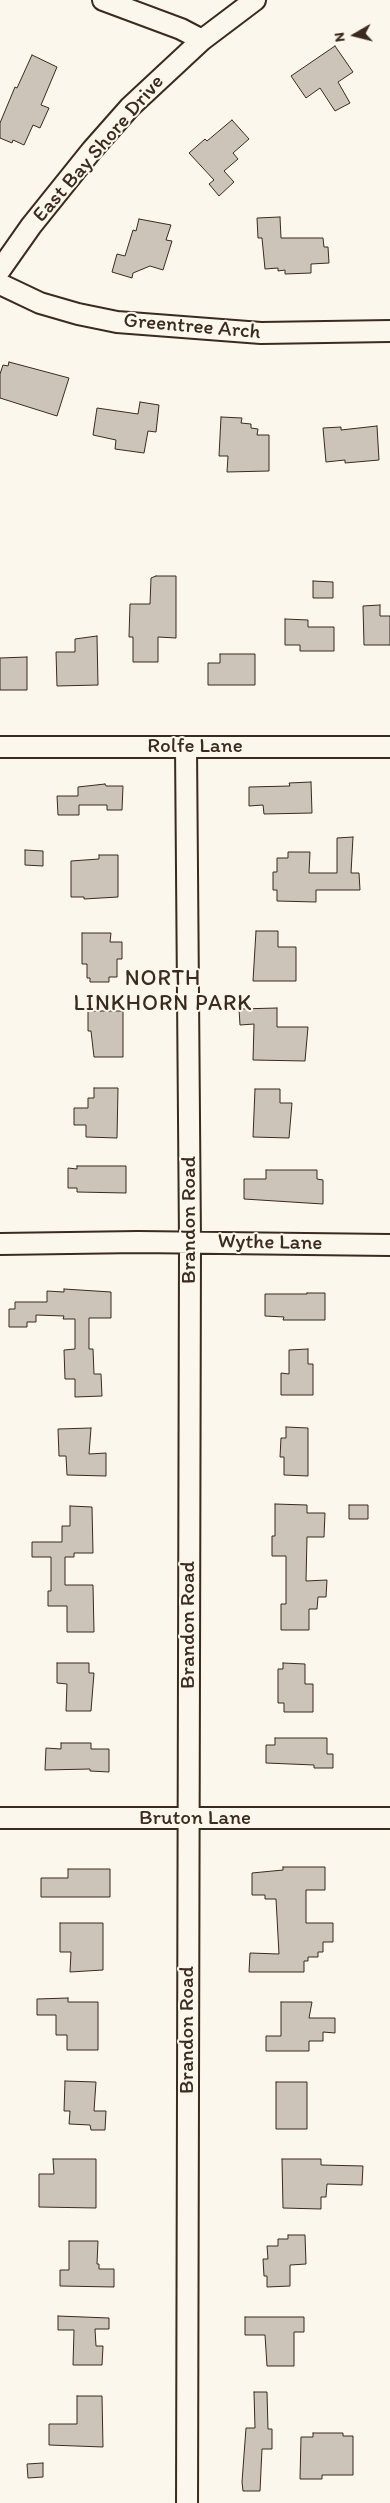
<!DOCTYPE html>
<style>
body{margin:0}
#map{position:relative;width:390px;height:2503px;overflow:hidden;background:#fbf7ec;font-family:Itim,sans-serif}
canvas{display:block}
.north{position:absolute;left:330px;top:10px;width:50px;height:50px;-webkit-text-stroke:4px #fbf7ec;paint-order:stroke;rotate:262deg;font-size:14px;font-weight:700;line-height:20px;text-align:center;color:#3b2a1e}
.north::after{content:'';display:block;margin:auto;width:18px;height:22px;background:#3b2a1e;clip-path:polygon(50% 0,100% 100%,50% 72%,0 100%)}
</style>
<div id="map">
<canvas width="390" height="2503"></canvas>
<div class="north">N</div>
</div>
<script>
const g = document.querySelector('canvas').getContext('2d');
g.lineJoin = 'round';
function paint(path, color) {
  g.fillStyle = color;
  g.fill(path, 'evenodd');
}
function poly(rows) {
  const path = new Path2D();
  for (const r of rows) {
    path.moveTo(r[0], r[1]);
    for (let i = 2; i < r.length; i += 2) path.lineTo(r[i], r[i + 1]);
  }
  return path;
}
function strokePath(path, color, width, dash) {
  g.strokeStyle = color;
  g.lineWidth = width;
  g.lineCap = dash ? 'butt' : 'round';
  g.setLineDash(dash || []);
  g.stroke(path);
}
function write(font, color, halo, rows, align = 'center') {
  g.font = font + ' Itim,sans-serif';
  g.lineWidth = 4;
  g.setLineDash([]);
  g.textBaseline = 'middle';
  g.strokeStyle = halo;
  g.fillStyle = color;
  for (const [text, x, y, turn = 0] of rows) {
    g.save();
    g.translate(x, y);
    g.rotate((+turn || 0) * Math.PI / 180);
    g.textAlign = isNaN(turn) ? turn : align;
    if (halo) g.strokeText(text, 0, 0);
    g.fillText(text, 0, 0);
    g.restore();
  }
}
const building = poly([
 [335,46,353,72,338,82,350,103,335,111,320,88,306,98,291,76,335,46],
 [32,55,57,67,41,105,49,108,40,128,33,125,24,145,13,140,12,143,0,138,0,123,15,87,17,88,32,55],
 [232,120,249,139,233,153,238,159,224,171,234,182,219,196,209,184,214,180,189,153,205,139,207,141,232,120],
 [280,217,281,238,323,238,324,247,328,247,329,263,311,264,311,273,285,274,285,270,278,271,278,268,265,269,262,238,258,238,257,218,280,217],
 [139,219,171,225,166,240,172,241,163,270,150,266,133,273,132,278,112,272,117,254,125,256,133,230,136,231,139,219],
 [9,362,69,378,57,416,0,398,0,374,3,365,8,366,9,362],
 [140,402,159,405,156,432,148,431,144,453,115,449,116,440,93,435,97,408,138,414,140,402],
 [221,417,242,418,241,423,251,424,251,428,258,429,257,435,269,435,269,471,227,472,228,456,219,456,221,417],
 [377,426,379,460,345,463,345,460,326,462,323,428,341,427,341,430,377,426],
 [156,576,176,576,176,638,158,637,158,662,133,662,133,637,129,637,130,604,150,604,151,578,156,576],
 [313,581,333,582,333,598,313,598,313,581],
 [380,605,380,616,390,616,390,645,364,645,363,606,380,605],
 [285,619,308,620,308,627,334,627,334,651,300,651,300,645,285,645,285,619],
 [97,636,98,685,57,686,56,652,75,652,75,639,97,636],
 [220,654,255,654,255,685,208,685,208,663,220,663,220,654],
 [27,657,27,690,0,690,0,658,27,657],
 [311,782,312,813,264,814,263,805,249,806,249,787,290,786,289,783,311,782],
 [105,784,106,786,123,786,122,810,107,810,107,805,79,805,79,815,58,815,57,796,78,796,78,787,105,784],
 [353,837,351,873,359,873,360,890,316,890,316,902,277,901,277,890,273,890,273,872,277,872,277,858,288,858,288,852,310,852,309,873,337,873,337,838,353,837],
 [25,850,43,851,43,866,25,865,25,850],
 [99,855,118,855,118,897,84,899,84,897,71,897,71,861,99,859,99,855],
 [256,931,278,931,278,947,296,947,296,981,253,981,256,931],
 [82,933,111,933,110,942,122,942,122,959,117,959,117,977,109,977,109,982,90,982,90,978,87,978,87,964,82,964,82,933],
 [277,1008,277,1027,308,1027,305,1061,253,1060,254,1024,240,1025,239,1009,277,1008],
 [88,1011,123,1011,123,1057,94,1057,91,1031,88,1031,88,1011],
 [94,1088,118,1088,117,1138,86,1137,86,1125,74,1125,74,1108,88,1108,88,1098,94,1098,94,1088],
 [255,1089,280,1089,280,1103,292,1103,289,1138,253,1137,255,1089],
 [77,1166,126,1166,126,1193,77,1192,77,1188,68,1188,68,1168,77,1169,77,1166],
 [266,1170,317,1170,317,1179,323,1180,323,1204,244,1199,244,1179,266,1179,266,1170],
 [64,1289,111,1292,111,1318,89,1318,89,1349,93,1349,94,1374,101,1374,102,1396,75,1397,75,1379,65,1379,64,1350,75,1349,75,1319,63,1319,64,1316,36,1315,36,1322,27,1322,27,1327,9,1327,9,1309,15,1309,15,1302,47,1302,47,1291,64,1292,64,1289],
 [307,1293,325,1293,325,1320,283,1320,284,1317,265,1316,265,1294,307,1294,307,1293],
 [308,1349,308,1364,313,1364,313,1395,281,1395,281,1373,289,1374,289,1350,308,1349],
 [286,1427,308,1428,308,1476,284,1475,284,1457,280,1457,281,1438,286,1438,286,1427],
 [91,1428,89,1454,106,1453,106,1476,67,1475,66,1456,59,1456,58,1429,91,1428],
 [275,1504,307,1505,307,1513,325,1513,324,1537,307,1537,306,1581,327,1580,326,1597,318,1597,317,1609,309,1609,309,1630,281,1630,281,1604,286,1604,286,1556,272,1556,272,1536,275,1536,275,1504],
 [349,1505,368,1505,368,1519,349,1519,349,1505],
 [70,1506,92,1507,93,1553,74,1553,74,1557,65,1557,65,1585,93,1585,94,1632,67,1632,67,1606,48,1606,48,1591,51,1591,51,1557,32,1557,32,1542,62,1542,62,1526,70,1526,70,1506],
 [57,1663,89,1663,89,1673,94,1673,91,1711,66,1711,67,1684,57,1683,57,1663],
 [283,1663,305,1664,305,1684,313,1684,313,1712,284,1712,284,1703,278,1703,278,1669,283,1669,283,1663],
 [275,1738,327,1738,327,1754,333,1754,333,1768,314,1768,314,1765,266,1763,266,1745,275,1745,275,1738],
 [61,1743,91,1743,91,1749,109,1749,109,1772,90,1771,90,1769,45,1770,46,1748,61,1749,61,1743],
 [283,1867,325,1867,325,1890,306,1890,306,1923,333,1923,333,1942,323,1942,323,1952,318,1952,318,1957,308,1957,308,1961,304,1961,304,1972,249,1972,250,1953,279,1954,276,1899,265,1899,265,1895,252,1895,252,1873,283,1870,283,1867],
 [68,1869,110,1869,110,1897,41,1897,41,1878,68,1878,68,1869],
 [60,1923,103,1923,103,1970,70,1972,71,1952,60,1952,60,1923],
 [68,1998,68,2002,98,2002,98,2050,67,2050,67,2035,56,2035,56,2015,37,2015,37,1999,68,1998],
 [281,2002,312,2002,309,2018,335,2018,335,2033,323,2032,323,2041,309,2041,309,2051,266,2051,266,2036,281,2036,281,2002],
 [65,2081,96,2082,94,2111,106,2111,105,2130,91,2130,90,2125,69,2124,70,2111,64,2111,65,2081],
 [276,2082,307,2082,307,2129,276,2129,276,2082],
 [53,2159,96,2159,96,2208,39,2207,39,2174,54,2174,53,2159],
 [282,2159,321,2159,321,2165,363,2166,362,2185,327,2184,326,2197,321,2197,321,2209,283,2208,282,2159],
 [288,2235,305,2235,306,2264,290,2265,290,2286,267,2287,267,2276,264,2276,263,2259,268,2259,267,2246,278,2246,278,2239,288,2239,288,2235],
 [69,2241,98,2241,97,2264,99,2264,99,2269,114,2269,114,2287,60,2286,60,2270,69,2270,69,2241],
 [58,2316,109,2318,109,2329,95,2329,96,2346,103,2346,102,2365,73,2365,74,2330,58,2330,58,2316],
 [245,2317,304,2317,304,2332,294,2332,294,2366,267,2366,265,2335,245,2335,245,2317],
 [254,2392,267,2392,268,2429,272,2429,272,2449,262,2449,260,2491,243,2491,242,2482,246,2428,255,2428,254,2392],
 [77,2396,102,2396,103,2447,49,2445,49,2424,77,2424,77,2396],
 [313,2433,343,2433,343,2436,353,2436,353,2475,322,2475,322,2479,300,2479,301,2437,313,2437,313,2433],
 [43,2463,43,2477,28,2478,27,2464,43,2463]
]);
paint(building, '#ccc4b9');
strokePath(building, '#3b2a1e', 1);
const minor = poly([
 [103,0,181,29,202,40],
 [0,270,31,226,92,150,130,107,202,40,255,0],
 [0,284,40,303,78,314,117,322,261,333,390,331],
 [0,747,390,747],
 [186,747,190,1242,187,2503],
 [0,1244,138,1242,390,1245],
 [0,1818,390,1818]
]);
strokePath(minor, '#3b2a1e', 24);
strokePath(minor, '#fbf7ec', 20);
write('21px', '#3b2a1e', '#fbf7ec', [
 ["East Bay Shore Drive",99,149,-49],
 ["Greentree Arch",192,327,5],
 ["Rolfe Lane",195,747],
 ["Brandon Road",190,1220,-90],
 ["Wythe Lane",270,1243,1],
 ["Brandon Road",189,1625,-90],
 ["Bruton Lane",195,1819],
 ["Brandon Road",188,2030,-90]
]);
g.letterSpacing = '1px';
write('22px', '#3b2a1e', '#fbf7ec', [
 ["NORTH",163,979],
 ["LINKHORN PARK",163,1004]
]);
g.letterSpacing = '0px';
</script>
